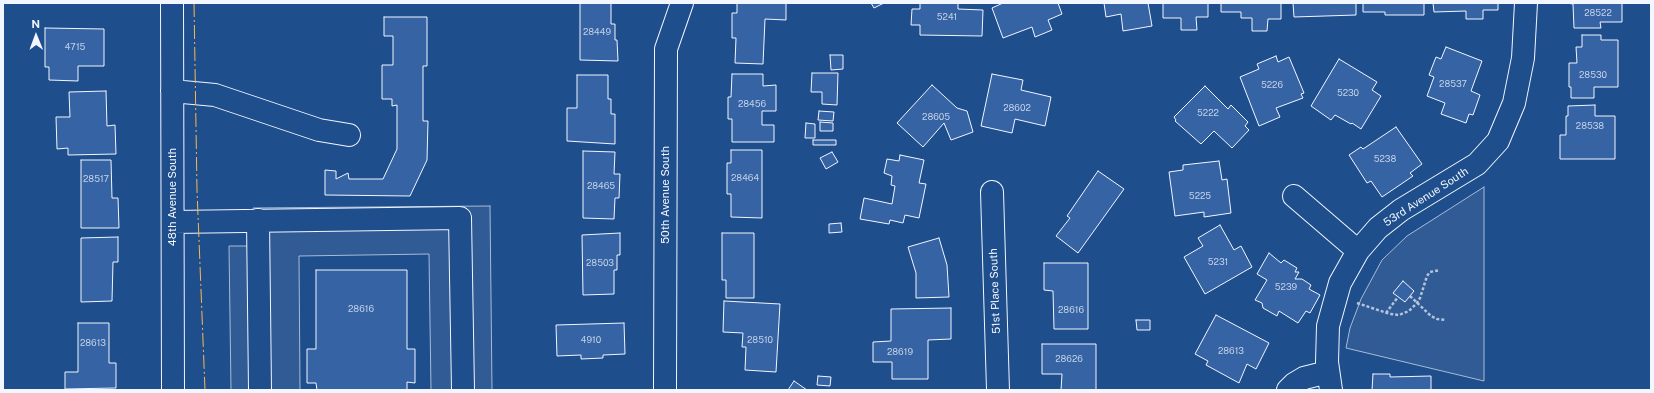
<!DOCTYPE html>
<html>
<head>
<meta charset="utf-8">
<style>
  body { margin:0 }
  #map { position:relative; width:1654px; height:393px; overflow:hidden; background:#1f4e8c; font-family:"Public Sans",sans-serif }
  canvas { display:block }
  .frame { position:absolute; inset:0; border:4px solid #f2f6ff; pointer-events:none }
  .north { position:absolute; left:16px; top:16px; width:40px; height:40px; -webkit-text-stroke:3px #1f4e8c; paint-order:stroke; rotate:359deg; font-size:11px; font-weight:700; line-height:16px; text-align:center; color:#f2f6ff }
  .north::after { content:''; display:block; margin:auto; width:14px; height:18px; background:#f2f6ff; clip-path:polygon(50% 0,100% 100%,50% 72%,0 100%) }
</style>
</head>
<body>
<div id="map">
<canvas width="1654" height="393"></canvas>
<div class="frame"></div>
<div class="north">N</div>
</div>
<script>
const ctx = document.querySelector('canvas').getContext('2d');
ctx.lineJoin = 'round';
function paint(path, color) { ctx.fillStyle = color; ctx.fill(path, 'evenodd'); }
const poly = rows => new Path2D(rows.map(r => 'M' + r).join(''));
function strokePath(path, color, width, dash) { ctx.strokeStyle = color; ctx.lineWidth = width; ctx.lineCap = dash ? 'butt' : 'round'; ctx.setLineDash(dash || []); ctx.stroke(path); }
function write(font, color, halo, rows, align = 'center') {
  ctx.font = font + ' "Public Sans",sans-serif'; ctx.lineWidth = 3; ctx.setLineDash([]); ctx.textBaseline = 'middle'; ctx.strokeStyle = halo; ctx.fillStyle = color; for (const [text, x, y, turn = 0] of rows) {
    ctx.save(); ctx.translate(x, y); ctx.rotate((+turn || 0) * Math.PI / 180); ctx.textAlign = isNaN(turn) ? turn : align; if (halo) ctx.strokeText(text, 0, 0); ctx.fillText(text, 0, 0); ctx.restore();
  }
}
const built = poly([
  [1484,187,1484,381,1346,348,1350,328,1361,299,1382,260,1407,236,1484,187],
  [490,206,492,390,431,390,429,254,299,256,300,390,231,390,229,246,253,246,253,208,490,206]
]);
paint(built, '#305b95');
strokePath(built, '#a8bbd7', 1);
const building = poly([
  [580,3,611,3,611,24,615,24,615,40,617,40,618,61,580,60,580,3],
  [737,3,786,3,786,20,765,19,763,64,735,63,736,38,732,38,732,13,737,13,737,3],
  [871,3,884,3,874,8,871,3],
  [920,3,958,3,958,9,983,10,982,36,920,35,920,25,911,25,912,9,920,9,920,3],
  [1003,3,1058,3,1062,14,1048,20,1052,30,1035,37,1032,27,1003,38,992,8,1003,3],
  [1104,3,1148,3,1152,26,1123,31,1121,14,1106,17,1104,3],
  [1163,3,1208,3,1208,17,1196,17,1197,30,1181,30,1181,18,1163,18,1163,3],
  [1221,3,1281,3,1281,19,1268,19,1267,31,1252,31,1252,18,1241,18,1241,12,1221,12,1221,3],
  [1293,3,1356,3,1356,15,1294,17,1293,3],
  [1363,3,1424,3,1424,15,1385,15,1385,12,1363,12,1363,3],
  [1433,3,1498,3,1498,10,1483,10,1483,19,1466,19,1466,11,1434,12,1433,3],
  [1567,3,1622,3,1622,22,1600,22,1601,28,1574,28,1573,4,1567,3],
  [384,17,427,17,427,66,423,66,423,121,428,121,427,160,410,196,325,195,325,170,336,171,336,179,348,173,349,179,383,179,397,149,397,105,392,106,392,99,382,99,382,65,393,65,393,36,384,36,384,17],
  [45,28,104,29,104,66,78,66,78,81,49,80,49,67,45,67,45,28],
  [1582,35,1601,35,1601,40,1618,40,1618,87,1594,87,1594,98,1571,98,1571,87,1569,87,1569,63,1577,63,1576,47,1582,47,1582,35],
  [1446,47,1482,61,1471,91,1480,95,1473,115,1469,114,1466,123,1441,114,1445,103,1427,96,1434,77,1429,75,1436,57,1441,59,1446,47],
  [830,55,843,55,843,69,831,70,830,55],
  [1276,56,1278,62,1289,57,1304,93,1301,94,1303,98,1276,108,1280,117,1259,126,1240,77,1259,69,1257,64,1276,56],
  [1339,59,1377,82,1372,90,1381,96,1361,129,1352,123,1351,124,1335,115,1331,120,1311,106,1339,59],
  [812,73,838,73,837,105,822,104,822,92,811,92,812,73],
  [732,74,763,74,763,86,776,85,776,111,762,111,762,125,774,125,774,142,732,142,732,119,728,119,728,97,731,97,732,74],
  [992,74,1023,80,1021,90,1051,97,1045,126,1015,119,1012,133,981,126,992,74],
  [577,75,608,75,608,99,611,99,611,114,615,114,615,144,567,141,567,108,577,108,577,75],
  [932,85,957,108,967,111,973,132,951,140,944,123,923,147,897,123,932,85],
  [1205,86,1228,109,1231,105,1248,122,1245,126,1249,130,1232,148,1214,131,1201,144,1175,121,1176,120,1174,117,1205,86],
  [106,91,107,126,115,125,116,154,68,155,68,148,57,149,56,117,70,117,69,92,106,91],
  [1595,105,1595,116,1615,116,1615,159,1560,159,1560,135,1566,135,1566,116,1568,116,1568,106,1595,105],
  [819,111,834,112,833,121,818,120,819,111],
  [820,122,833,123,833,131,820,131,820,122],
  [806,123,815,124,815,138,805,138,806,123],
  [1396,127,1422,164,1410,173,1413,176,1382,197,1371,181,1367,183,1349,155,1361,147,1363,149,1396,127],
  [813,140,836,140,836,145,813,145,813,140],
  [731,150,762,150,762,218,731,217,731,194,727,194,727,163,731,163,731,150],
  [583,151,615,152,614,174,620,174,619,198,615,198,614,219,583,218,583,151],
  [832,152,838,162,826,169,820,158,832,152],
  [900,155,924,160,919,183,926,184,919,218,905,215,903,223,890,220,889,224,860,219,864,198,892,204,895,186,891,185,892,176,884,173,887,159,899,161,900,155],
  [81,160,111,160,112,198,118,198,119,228,81,228,81,160],
  [1219,161,1222,180,1227,179,1231,213,1204,217,1204,212,1175,216,1169,172,1183,170,1183,165,1219,161],
  [1098,171,1124,189,1078,253,1056,236,1070,218,1067,216,1098,171],
  [841,223,842,232,829,233,829,224,841,223],
  [1220,225,1234,250,1241,246,1252,267,1205,294,1184,257,1203,246,1198,238,1220,225],
  [620,233,620,255,617,255,617,270,614,270,614,294,583,295,582,235,620,233],
  [722,233,754,233,754,298,726,298,726,280,722,280,722,233],
  [118,237,118,262,113,262,112,301,81,302,81,238,118,237],
  [939,238,947,265,949,297,916,298,916,273,908,247,939,238],
  [1269,253,1281,263,1284,260,1297,268,1295,272,1299,272,1295,279,1302,279,1311,285,1309,289,1320,295,1310,313,1306,311,1298,323,1279,311,1277,316,1263,308,1262,303,1255,300,1267,280,1257,274,1269,253],
  [1044,263,1088,263,1088,329,1054,329,1053,291,1044,290,1044,263],
  [316,270,407,270,407,349,415,349,415,383,407,382,407,390,317,390,316,383,307,383,307,349,316,349,316,270],
  [1403,281,1414,291,1405,302,1393,293,1403,281],
  [724,301,780,304,776,372,745,370,746,347,742,347,743,333,723,332,724,301],
  [951,308,951,339,928,340,928,379,892,379,892,362,873,362,873,342,891,341,891,309,951,308],
  [1216,315,1269,343,1256,369,1247,364,1239,383,1206,365,1208,361,1195,354,1216,315],
  [1136,320,1150,320,1150,330,1137,330,1136,320],
  [78,323,109,323,109,363,116,363,116,388,65,389,65,372,78,372,78,323],
  [624,323,625,354,603,355,603,358,581,359,581,355,557,356,556,325,624,323],
  [1042,344,1096,344,1096,390,1061,390,1062,374,1042,374,1042,344],
  [1373,374,1390,374,1390,377,1431,376,1431,390,1372,390,1373,374],
  [818,376,831,377,830,386,817,385,818,376],
  [794,381,807,390,788,390,794,381]
]);
paint(building, '#3563a3');
strokePath(building, '#f2f6ff', 1);
const minor = poly([
  [172,3,173,390],
  [172,91,215,95,319,130,349,135],
  [992,192,998,390],
  [1294,196,1358,251],
  [258,220,260,390],
  [173,222,460,218,463,390],
  [665,390,666,49,682,3],
  [1288,390,1294,384,1304,378,1328,372],
  [1331,390,1327,362,1328,326,1340,283,1358,251,1378,228,1401,210,1477,164,1498,141,1514,103,1523,58,1526,3]
]);
strokePath(minor, '#f2f6ff', 24);
strokePath(poly([
  [1410,296,1431,316,1437,319,1446,320],
  [1357,303,1390,314,1399,315,1409,311,1417,303,1420,298,1427,276,1430,272,1440,270],
  [1386,313,1398,297]
]), '#b3c4dc', 2.5, [3, 2]);
strokePath(minor, '#1f4e8c', 22);
strokePath(poly([
  [194,3,197,190,205,390]
]), '#ffb74d', 1, [14, 3, 2, 3]);
write('9px', '#c3d1e8', null, [
  ["28522",1598,13],
  ["5241",947,17],
  ["28449",597,32],
  ["4715",75,47],
  ["28530",1593,75],
  ["28537",1453,84],
  ["5226",1272,85],
  ["5230",1348,93],
  ["28456",752,104],
  ["28602",1017,108],
  ["5222",1208,113],
  ["28605",936,117],
  ["28538",1590,126],
  ["5238",1385,159],
  ["28464",745,178],
  ["28517",96,179],
  ["28465",601,186],
  ["5225",1200,196],
  ["5231",1218,262],
  ["28503",600,263],
  ["5239",1286,287],
  ["28616",361,309],
  ["28616",1071,310],
  ["4910",591,340],
  ["28510",760,340],
  ["28613",93,343],
  ["28613",1231,351],
  ["28619",900,352],
  ["28626",1069,359]
]);
write('11px', '#f2f6ff', '#1f4e8c', [
  ["50th Avenue South",666,195,-90],
  ["48th Avenue South",173,197,-90],
  ["53rd Avenue South",1426,197,-33],
  ["51st Place South",995,291,-92]
]);
</script>
</body>
</html>
